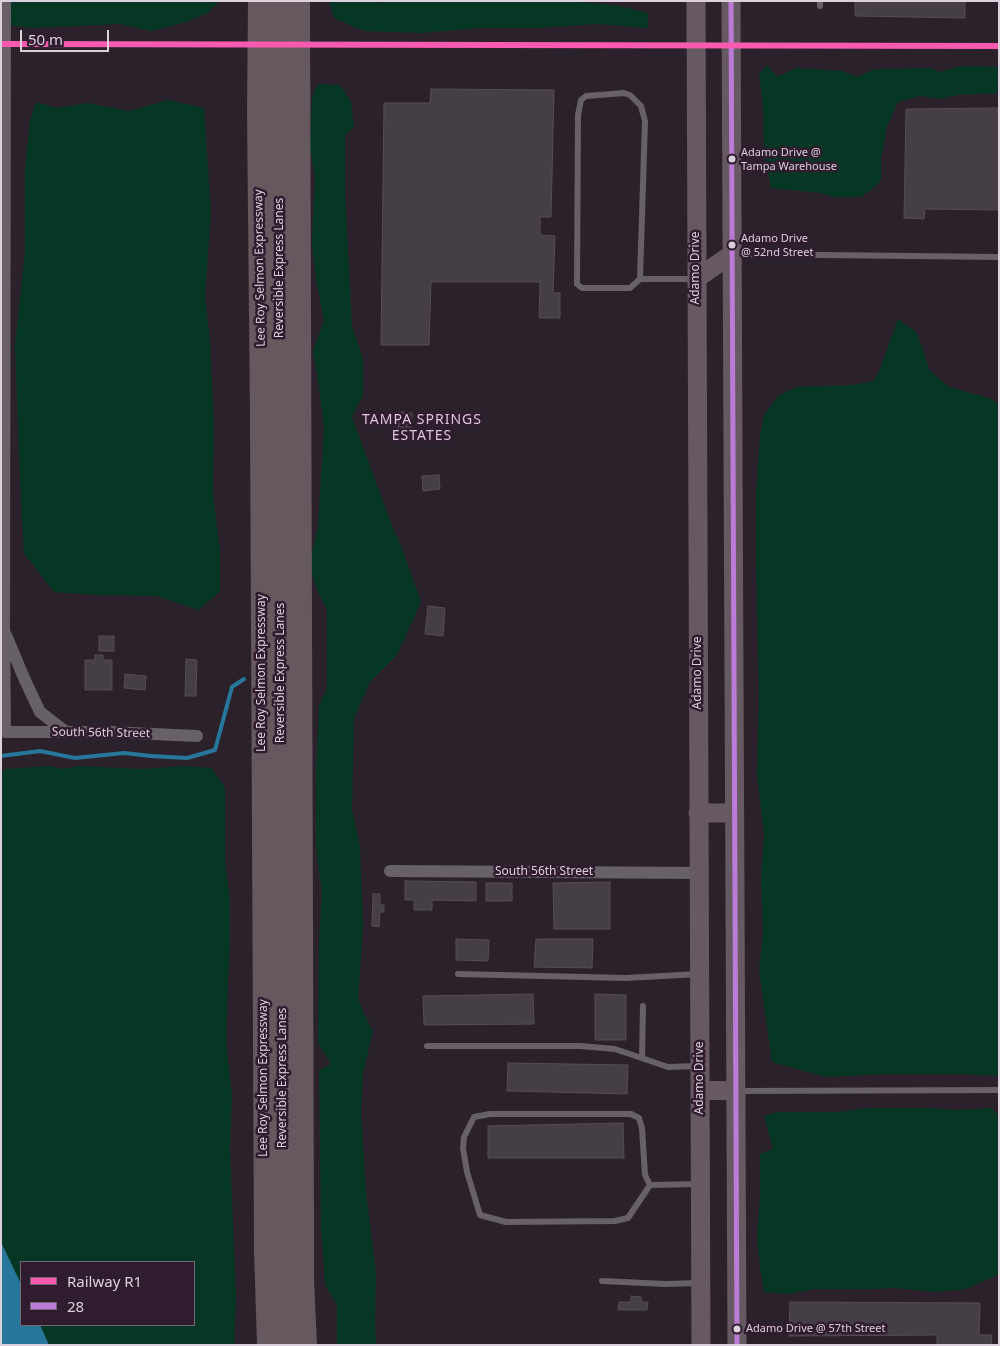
<!DOCTYPE html>
<html>
<head>
<meta charset="utf-8">
<style>
  body { margin:0 }
  #map { position:relative; width:1000px; height:1346px; overflow:hidden; background:#2b212b; font-family:"Noto Sans",sans-serif }
  canvas { display:block }
  .frame { position:absolute; inset:0; border:2px solid #dcd0dc; pointer-events:none }
  .legend { position:absolute; left:20px; top:1261px; width:175px; height:65px; box-sizing:border-box; background:#2f1d2f; border:1px solid #746574; margin:0; padding:6px 9px; list-style:none; font-size:15px; color:#dcd0dc }
  .legend li { display:flex; align-items:center; gap:10px; height:25px }
  .legend b { width:25px; border:1px solid #746574 }
  .scale { position:absolute; left:20px; top:30px; width:89px; height:22px; box-sizing:border-box; border:2px solid #dcd0dc; border-top:0; padding-left:6px; font-size:15px; line-height:18px; white-space:nowrap; color:#dcd0dc; -webkit-text-stroke:4px #2f1d2f; paint-order:stroke }
</style>
</head>
<body>
<div id="map">
<canvas width="1000" height="1346"></canvas>
<div class="frame"></div>
<ul class="legend">
<li><b style="height:6px;background:#f75aaf"></b>Railway R1</li>
<li><b style="height:6px;background:#bd7bd9"></b>28</li>
</ul>
<div class="scale">50 m</div>
</div>
<script>
const ctx = document.querySelector('canvas').getContext('2d');
ctx.lineJoin = 'round';
function paint(path, color) { ctx.fillStyle = color; ctx.fill(path, 'evenodd'); }
const poly = rows => new Path2D(rows.map(r => 'M' + r).join(''));
function strokePath(path, color, width, dash) { ctx.strokeStyle = color; ctx.lineWidth = width; ctx.lineCap = dash ? 'butt' : 'round'; ctx.setLineDash(dash || []); ctx.stroke(path); }
function write(font, color, halo, rows, align = 'center') {
  ctx.font = font + ' "Noto Sans",sans-serif'; ctx.lineWidth = 5; ctx.setLineDash([]); ctx.textBaseline = 'middle'; ctx.strokeStyle = halo; ctx.fillStyle = color; for (const [text, x, y, turn = 0] of rows) {
    ctx.save(); ctx.translate(x, y); ctx.rotate((+turn || 0) * Math.PI / 180); ctx.textAlign = isNaN(turn) ? turn : align; if (halo) ctx.strokeText(text, 0, 0); ctx.fillText(text, 0, 0); ctx.restore();
  }
}
paint(poly([
  [6,1,219,1,208,13,186,22,151,31,120,24,32,28,6,25],
  [329,1,374,1,378,3,389,1,572,1,620,6,648,13,648,28,599,24,536,28,478,28,420,33,364,31,334,18],
  [767,65,777,77,796,68,842,71,857,77,875,69,932,68,938,72,961,66,999,67,999,93,957,95,941,99,919,96,898,102,887,126,881,158,881,181,862,197,833,197,820,193,771,188,764,154,763,105,759,75],
  [318,84,340,85,351,102,354,127,345,135,345,193,352,326,363,359,363,395,352,417,391,523,403,551,421,602,397,655,370,682,354,718,352,810,360,846,363,927,358,999,366,1018,373,1031,363,1073,361,1111,366,1192,376,1273,375,1320,376,1345,337,1345,337,1305,325,1285,321,1227,319,1070,331,1064,318,1043,319,944,322,893,316,848,316,772,319,706,327,688,327,610,318,592,309,566,318,527,324,428,319,387,313,351,324,321,316,279,312,243,315,178,310,148,312,97],
  [168,100,204,108,211,213,205,296,210,342,214,424,213,493,220,551,220,592,198,610,157,596,99,595,54,592,24,553,21,503,15,345,25,251,25,168,30,120,36,102,57,108,88,103,129,111],
  [898,319,916,332,923,349,929,370,949,387,992,399,999,405,999,1076,961,1074,884,1074,826,1077,772,1062,759,970,763,933,761,880,764,835,757,775,759,695,756,564,756,495,760,436,764,415,778,396,797,387,853,385,874,381,880,369],
  [50,766,63,769,79,766,141,769,183,766,211,768,225,787,225,863,230,899,230,945,228,983,226,1043,232,1094,230,1150,236,1297,234,1345,49,1345,40,1325,194,1325,194,1262,21,1262,21,1284,1,1242,1,772,6,769],
  [869,1108,927,1108,959,1110,992,1108,999,1116,999,1274,966,1289,936,1292,894,1288,872,1289,814,1289,787,1294,764,1292,760,1268,757,1236,760,1197,760,1154,773,1149,764,1116,778,1112,838,1112]
]), '#063725');
paint(poly([
  [1,1242,21,1284,21,1325,40,1325,49,1345,1,1345]
]), '#267799');
strokePath(poly([
  [1,756,40,751,75,758,124,753,151,756,187,758,215,750,232,687,244,679]
]), '#267799', 4);
const building = poly([
  [855,1,965,1,965,18,855,16,855,1],
  [431,89,554,90,551,217,540,217,540,235,555,236,553,293,560,293,560,318,539,318,540,282,431,282,429,345,381,345,384,103,430,103,431,89],
  [999,108,999,210,925,209,924,219,904,218,906,109,999,108],
  [399,412,412,413,411,435,398,434,399,412],
  [439,475,440,489,423,491,422,476,439,475],
  [428,606,445,608,443,636,425,634,428,606],
  [99,636,114,636,114,651,99,651,99,636],
  [95,655,103,655,103,660,112,660,112,690,85,690,85,660,95,660,95,655],
  [186,659,197,660,196,696,185,696,186,659],
  [125,674,146,676,145,690,124,688,125,674],
  [405,881,476,882,476,901,432,900,432,910,414,910,414,900,405,900,405,881],
  [610,882,610,929,554,929,553,883,610,882],
  [486,883,512,883,512,901,486,901,486,883],
  [373,894,380,894,380,905,384,905,384,912,380,912,379,927,372,926,373,894],
  [456,939,489,940,488,961,456,960,456,939],
  [536,939,593,939,592,968,534,967,536,939],
  [533,994,534,1024,424,1025,423,996,533,994],
  [595,994,626,995,626,1040,595,1040,595,994],
  [508,1063,628,1065,627,1094,507,1091,508,1063],
  [623,1123,624,1158,488,1158,488,1126,623,1123],
  [631,1296,641,1297,641,1302,648,1302,647,1310,618,1310,619,1302,631,1302,631,1296],
  [790,1302,980,1303,979,1335,992,1335,991,1345,937,1345,937,1335,789,1336,790,1302]
]);
paint(building, '#463e46');
strokePath(building, '#554c55', 1);
strokePath(poly([
  [820,6,820,1],
  [735,254,999,257],
  [640,279,630,288,582,288,577,284,578,115,581,100,586,96,624,93,630,95,641,106,645,121,640,279,695,279],
  [458,974,626,978,698,974],
  [427,1046,580,1046,615,1049,668,1067,698,1066],
  [642,1058,643,1006],
  [739,1091,999,1090],
  [650,1185,628,1218,615,1221,506,1222,480,1215,467,1172,463,1148,464,1137,474,1117,490,1114,631,1114,639,1118,642,1128,645,1175,650,1185,699,1184],
  [602,1281,666,1284,699,1283]
]), '#676067', 6);
strokePath(poly([
  [5,1,4,628,5,732,109,732,197,736],
  [6,635,24,678,40,712,66,732],
  [390,871,699,873]
]), '#676067', 12);
strokePath(poly([
  [696,1,701,1345],
  [731,1,737,1345],
  [696,279,732,254],
  [698,813,734,813],
  [700,1090,735,1091]
]), '#665961', 19);
strokePath(poly([
  [259,1,258,111,261,419,265,1250,268,1345],
  [279,1,283,1074,284,1290,287,1345],
  [299,1,303,1221,303,1279,306,1345]
]), '#65585e', 22);
strokePath(poly([
  [731,1,737,1345]
]), '#bd7bd9', 5);
strokePath(poly([
  [1,44,999,46]
]), '#f75aaf', 6);
for (const [x, y, r, color] of [
  [732,159,4.5,"#dcd0dc"],
  [732,245,4.5,"#dcd0dc"],
  [737,1329,4.5,"#dcd0dc"]
]) { const dot = new Path2D(); dot.arc(x, y, r, 0, 2 * Math.PI); ctx.fillStyle = color; ctx.fill(dot); strokePath(dot, '#2f1d2f', 2); }
write('11px', '#dcd0dc', '#2f1d2f', [
  ["Adamo Drive @",741,153],
  ["Tampa Warehouse",741,167],
  ["Adamo Drive",741,239],
  ["@ 52nd Street",741,253],
  ["Adamo Drive @ 57th Street",746,1329]
], 'left');
write('12px', '#dcd0dc', '#2f1d2f', [
  ["Lee Roy Selmon Expressway",260,268,-91],
  ["Reversible Express Lanes",280,268,-90],
  ["Adamo Drive",696,268,-90],
  ["Lee Roy Selmon Expressway",262,673,-90],
  ["Reversible Express Lanes",281,673,-90],
  ["Adamo Drive",698,673,-90],
  ["South 56th Street",101,733,1],
  ["South 56th Street",544,872],
  ["Lee Roy Selmon Expressway",264,1078,-90],
  ["Reversible Express Lanes",283,1078,-90],
  ["Adamo Drive",700,1078,-90]
]);
ctx.letterSpacing = '1px';
write('14px', '#ddc6de', '#2f1d2f', [
  ["TAMPA SPRINGS",422,420],
  ["ESTATES",422,436]
]);
ctx.letterSpacing = '0px';
</script>
</body>
</html>
